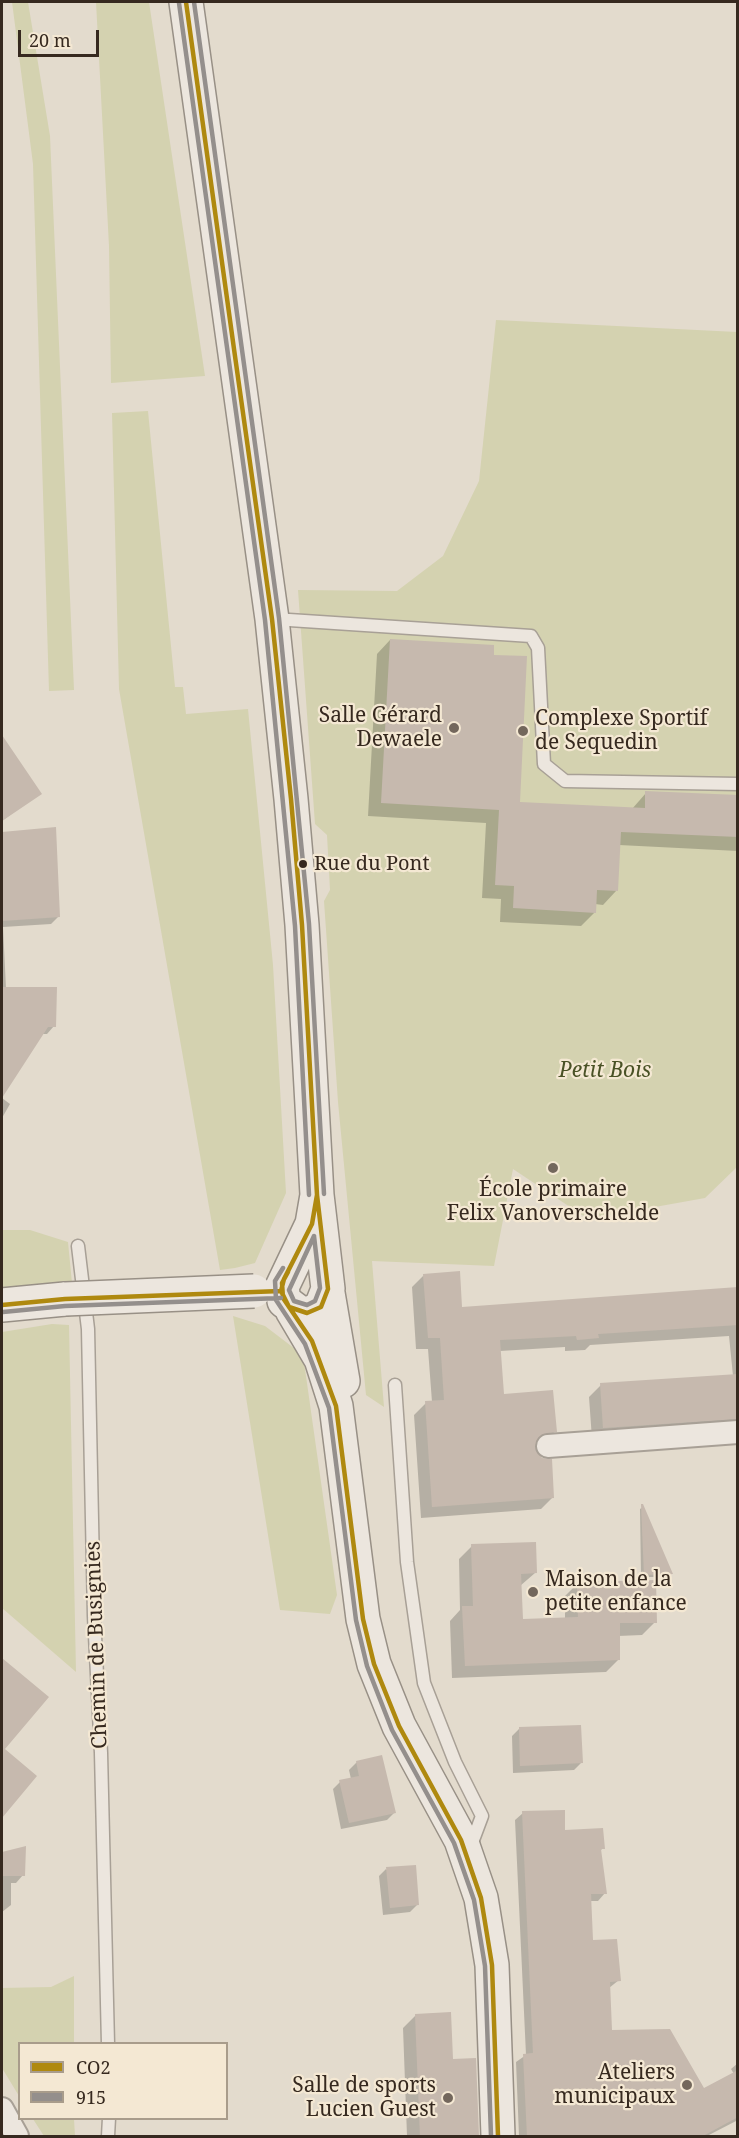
<!DOCTYPE html>
<html>
<head>
<meta charset="utf-8">
<style>
  body { margin:0 }
  #map { position:relative; width:739px; height:2138px; overflow:hidden; background:#e3dbcd; font-family:"Noto Serif",serif }
  canvas { display:block }
  .frame { position:absolute; inset:0; border:3px solid #36291f; pointer-events:none }
  .legend { position:absolute; left:18px; top:2042px; width:210px; height:78px; box-sizing:border-box; background:#f4e8d3; border:2px solid #a89c8b; margin:0; padding:8px 10px; list-style:none; font-size:18px; color:#36291f }
  .legend li { display:flex; align-items:center; gap:12px; height:30px }
  .legend b { width:30px; border:2px solid #a89c8b }
  .scale { position:absolute; left:18px; top:30px; width:81px; height:27px; box-sizing:border-box; border:3px solid #36291f; border-top:0; padding-left:8px; font-size:18px; line-height:21px; white-space:nowrap; color:#36291f; -webkit-text-stroke:4px #f4e8d3; paint-order:stroke }
</style>
</head>
<body>
<div id="map">
<canvas width="739" height="2138"></canvas>
<div class="frame"></div>
<ul class="legend">
<li><b style="height:8px;background:#af890f"></b>CO2</li>
<li><b style="height:8px;background:#948f8c"></b>915</li>
</ul>
<div class="scale">20 m</div>
</div>
<script>
const ctx = document.querySelector('canvas').getContext('2d');
ctx.lineJoin = 'round';
function paint(path, color) { ctx.fillStyle = color; ctx.fill(path, 'evenodd'); }
const poly = rows => new Path2D(rows.map(r => 'M' + r).join(''));
function strokePath(path, color, width, dash) { ctx.strokeStyle = color; ctx.lineWidth = width; ctx.lineCap = dash ? 'butt' : 'round'; ctx.setLineDash(dash || []); ctx.stroke(path); }
function write(font, color, halo, rows, align = 'center') {
  ctx.font = font + ' "Noto Serif",serif'; ctx.lineWidth = 4.5; ctx.setLineDash([]); ctx.textBaseline = 'middle'; ctx.strokeStyle = halo; ctx.fillStyle = color; for (const [text, x, y, turn = 0] of rows) {
    ctx.save(); ctx.translate(x, y); ctx.rotate((+turn || 0) * Math.PI / 180); ctx.textAlign = isNaN(turn) ? turn : align; if (halo) ctx.strokeText(text, 0, 0); ctx.fillText(text, 0, 0); ctx.restore();
  }
}
paint(poly([
  [12,2,28,2,50,136,74,690,49,691,33,164],
  [96,2,149,2,205,376,111,383,109,246],
  [496,320,737,332,737,1167,705,1198,588,1219,513,1169,494,1266,372,1261,384,1407,366,1395,338,1102,324,901,330,890,327,835,315,824,298,590,397,591,443,556,479,481],
  [148,411,175,687,183,687,186,714,248,709,273,965,286,1193,255,1263,235,1268,220,1270,119,689,112,413],
  [2,1230,30,1230,68,1242,72,1283,2,1287],
  [233,1316,265,1326,303,1355,337,1595,330,1614,280,1610],
  [52,1324,69,1325,76,1672,2,1608,2,1332],
  [74,1976,74,2043,20,2044,19,2096,2,2068,2,1988,51,1987],
  [33,2119,74,2119,75,2136,44,2136]
]), '#d4d2b0');
paint(poly([
  [390,640,492,656,518,803,632,809,646,793,738,797,738,851,619,845,616,891,603,905,595,904,595,912,581,926,500,922,501,899,482,898,486,823,368,816,377,654],
  [2,738,40,793,2,821],
  [3,837,58,917,51,924,3,927,6,988,54,1026,47,1034,42,1034,2,1096,2,1027,9,1016,2,1015],
  [2,1098,10,1104,2,1118],
  [424,1275,461,1309,738,1289,738,1429,592,1439,589,1397,601,1385,733,1376,729,1336,590,1345,585,1350,565,1351,565,1347,500,1351,503,1396,555,1431,543,1443,534,1445,553,1497,541,1509,421,1518,414,1415,426,1403,432,1402,428,1349,416,1349,412,1287],
  [643,1507,671,1574,668,1577,641,1577,640,1509],
  [472,1546,535,1573,520,1586,521,1620,565,1619,565,1596,578,1583,655,1622,642,1635,618,1636,619,1659,606,1672,452,1678,450,1621,460,1610,459,1559],
  [2,1660,46,1698,3,1750,9,1806,2,1814],
  [519,1729,581,1763,574,1770,513,1773,512,1736],
  [357,1762,395,1812,387,1820,341,1829,333,1789,340,1782,351,1779,349,1770],
  [523,1813,603,1848,600,1851,605,1893,598,1901,590,1901,592,1942,619,1980,609,1988,611,2032,650,2031,656,2136,585,2136,573,2114,574,2136,519,2136,516,2062,526,2055,515,1820],
  [24,1848,23,1875,16,1883,11,1883,11,1905,2,1912,2,1854],
  [386,1869,418,1904,410,1912,383,1915,379,1876],
  [416,2015,451,2060,474,2060,477,2136,407,2136,403,2028],
  [738,2063,738,2120,707,2136,688,2136,686,2104,734,2074,731,2069]
]), '#0003');
paint(poly([
  [390,639,494,645,494,655,527,656,520,802,645,808,645,791,738,795,738,837,621,832,618,891,597,890,596,913,513,908,514,886,495,885,499,810,381,803],
  [2,735,42,794,2,821],
  [56,827,60,917,2,921,2,832],
  [2,987,57,987,56,1027,48,1027,2,1098],
  [460,1271,462,1307,738,1287,738,1325,598,1334,599,1338,577,1340,576,1336,500,1340,504,1394,553,1390,557,1432,541,1435,535,1446,542,1458,552,1459,554,1498,432,1507,425,1401,444,1400,440,1338,428,1338,423,1274],
  [738,1374,738,1419,603,1428,600,1383],
  [641,1504,643,1504,673,1574,644,1575],
  [536,1542,537,1573,521,1574,523,1619,578,1617,577,1582,656,1580,657,1623,620,1623,620,1660,465,1666,462,1606,473,1606,471,1544],
  [2,1658,49,1697,5,1749,37,1776,2,1818],
  [581,1725,583,1763,520,1766,519,1727],
  [382,1755,396,1813,349,1823,339,1780,359,1776,356,1761],
  [565,1810,565,1830,603,1828,605,1849,601,1849,607,1894,591,1894,593,1940,617,1939,621,1981,610,1982,612,2030,670,2029,704,2088,738,2070,738,2117,703,2136,527,2136,523,2054,533,2053,522,1811],
  [26,1846,25,1876,2,1876,2,1852],
  [416,1865,419,1905,390,1908,386,1867],
  [451,2012,453,2059,476,2058,479,2136,420,2136,415,2014]
]), '#c6b9ae');
const lane = poly([
  [274,619,531,636,538,648,544,764,565,781,738,784],
  [78,1246,88,1329,94,1616,101,1753,108,2044],
  [395,1385,407,1562,424,1683,455,1762,482,1816,470,1848],
  [108,2136,109,2118]
]);
const street = poly([
  [548,1446,738,1432],
  [2,2109,17,2136]
]);
const secondary = poly([
  [186,2,272,619,291,799,302,925,317,1195,328,1289,321,1307,311,1313,300,1313,284,1301,282,1287,312,1224,317,1195],
  [328,1293,343,1381],
  [2,1305,65,1299],
  [292,1310,321,1359,336,1406,363,1619,374,1664,399,1726,461,1840,481,1898,492,1965,498,2136]
]);
strokePath(lane, '#a8a096', 15);
strokePath(street, '#a8a096', 26);
strokePath(secondary, '#989086', 36);
strokePath(lane, '#ece6de', 12);
strokePath(street, '#ece6de', 22);
strokePath(secondary, '#ece6de', 33);
const secondaryBridge = poly([
  [65,1299,254,1291]
]);
strokePath(secondaryBridge, '#989086', 36, []);
strokePath(secondaryBridge, '#ece6de', 33);
strokePath(poly([
  [186,2,234,349],
  [234,349,272,619],
  [234,349,272,619],
  [272,619,291,799],
  [272,619,291,799],
  [291,799,302,925],
  [291,799,302,925],
  [302,925,317,1195],
  [302,925,317,1195],
  [317,1195,328,1289,321,1307,307,1313,289,1307,281,1291,284,1279,312,1224,317,1195],
  [288,1272,282,1283,283,1298,312,1341,336,1406,363,1619,374,1664,399,1726,461,1840,481,1898,492,1965,498,2136],
  [2,1305,65,1299,281,1291]
]), '#af890f', 4.5);
strokePath(poly([
  [194,2,279,618,309,924,324,1194],
  [179,3,265,620,295,926,309,1195],
  [314,1236,320,1288,315,1301,307,1305,294,1301,289,1290,314,1236],
  [283,1268,275,1281,276,1300,305,1344,329,1408,356,1620,367,1666,392,1730,454,1843,474,1900,485,1966,491,2136],
  [3,1312,65,1306,281,1298]
]), '#948f8c', 4.5);
for (const [x, y, r, color] of [
  [454,728,6,"#73675c"],
  [523,731,6,"#73675c"],
  [303,864,5,"#36291f"],
  [553,1168,6,"#73675c"],
  [533,1592,6,"#73675c"],
  [687,2085,6,"#73675c"],
  [448,2098,6,"#73675c"]
]) { const dot = new Path2D(); dot.arc(x, y, r, 0, 2 * Math.PI); ctx.fillStyle = color; ctx.fill(dot); strokePath(dot, '#f4e8d3', 2); }
write('20px', '#36291f', '#f4e8d3', [
  ["Rue du Pont",314,864]
], 'left');
write('21px', '#36291f', '#f4e8d3', [
  ["Salle Gérard",442,716],
  ["Dewaele",442,740],
  ["Complexe Sportif",535,719,"left"],
  ["de Sequedin",535,743,"left"],
  ["École primaire",553,1190,"center"],
  ["Felix Vanoverschelde",553,1214,"center"],
  ["Maison de la",545,1580,"left"],
  ["petite enfance",545,1604,"left"],
  ["Ateliers",675,2073],
  ["municipaux",675,2097],
  ["Salle de sports",436,2086],
  ["Lucien Guest",436,2110]
], 'right');
write('italic 21px', '#4a5226', '#f4e8d3', [
  ["Petit Bois",605,1071]
]);
write('21px', '#36291f', '#f4e8d3', [
  ["Chemin de Busignies",97,1645,-92]
]);
</script>
</body>
</html>
